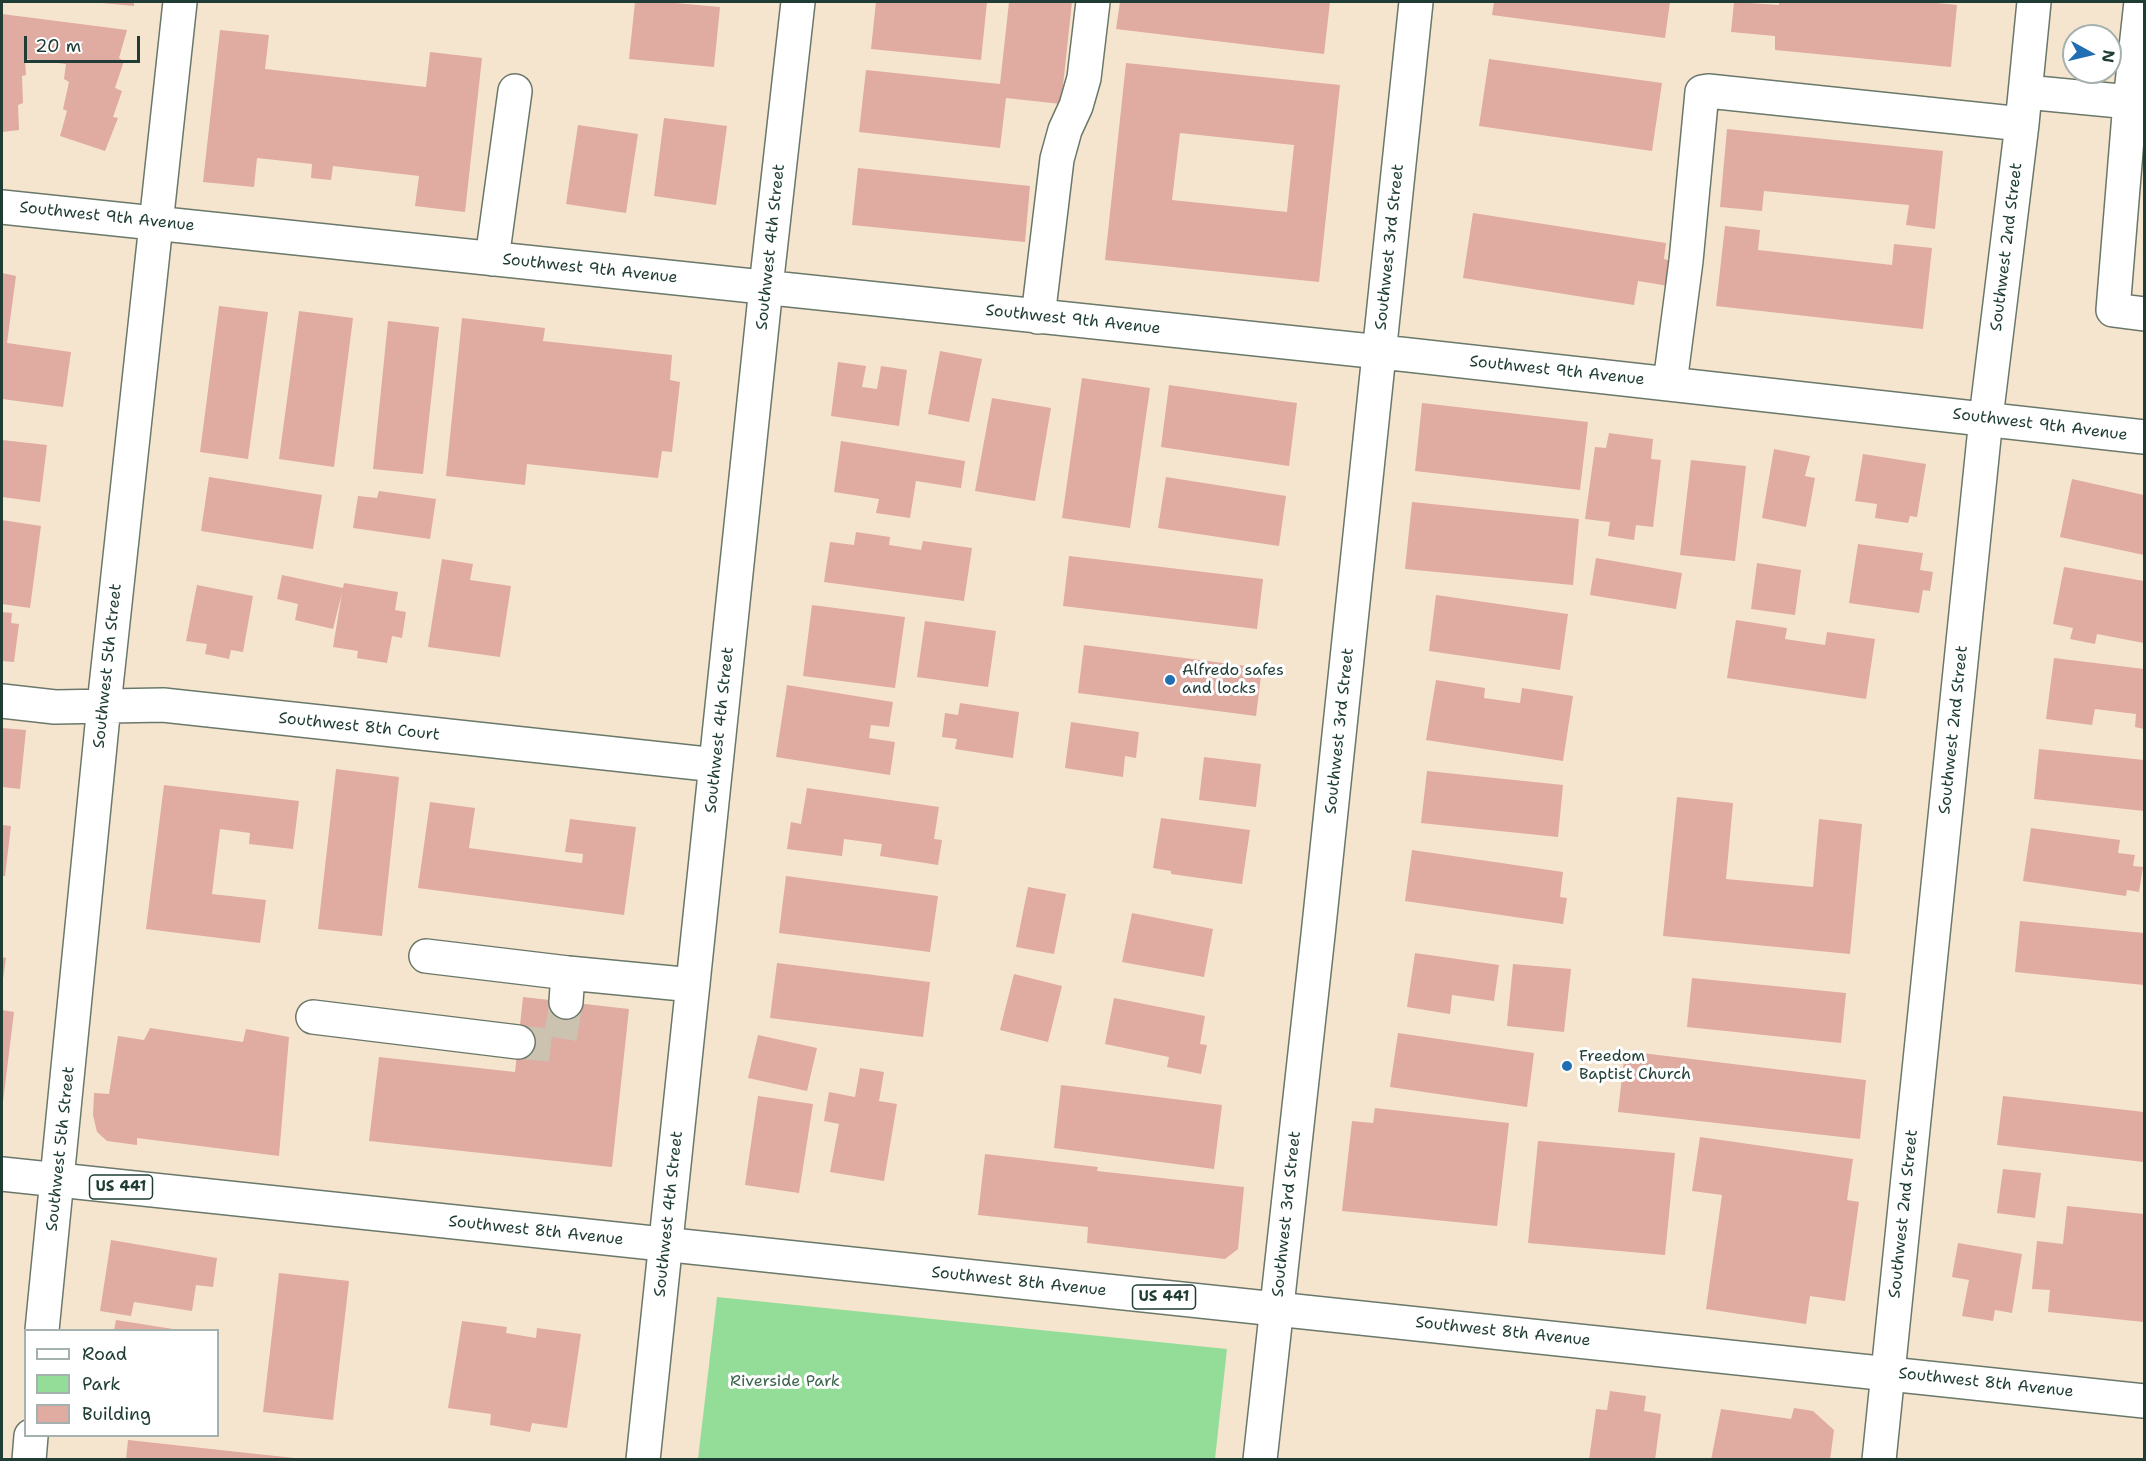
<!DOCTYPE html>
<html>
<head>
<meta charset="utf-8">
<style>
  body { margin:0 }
  #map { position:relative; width:2146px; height:1461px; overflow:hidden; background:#f6e5ce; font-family:"Shantell Sans",sans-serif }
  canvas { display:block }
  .frame { position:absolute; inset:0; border:3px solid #1f3d34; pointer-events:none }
  .legend { position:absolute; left:24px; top:1329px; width:195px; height:108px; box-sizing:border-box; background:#fff; border:2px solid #a5b1ae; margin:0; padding:8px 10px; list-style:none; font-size:18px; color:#1f3d34 }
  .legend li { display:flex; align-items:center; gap:12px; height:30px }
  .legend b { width:30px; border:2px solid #a5b1ae }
  .north { position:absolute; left:2062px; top:24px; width:60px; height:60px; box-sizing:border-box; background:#fff; border:2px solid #a5b1ae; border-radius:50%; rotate:98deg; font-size:16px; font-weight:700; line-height:24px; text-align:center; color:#1f3d34 }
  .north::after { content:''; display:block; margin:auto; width:21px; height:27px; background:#1f6fb2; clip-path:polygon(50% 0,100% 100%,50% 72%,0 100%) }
  .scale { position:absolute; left:24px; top:36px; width:116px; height:27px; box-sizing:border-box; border:3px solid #1f3d34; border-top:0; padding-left:8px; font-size:18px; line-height:21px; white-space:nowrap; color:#1f3d34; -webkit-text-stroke:4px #fff; paint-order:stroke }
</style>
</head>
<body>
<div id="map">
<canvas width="2146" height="1461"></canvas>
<div class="frame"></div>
<ul class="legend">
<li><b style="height:8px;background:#fff"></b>Road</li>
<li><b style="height:16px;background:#93dd98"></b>Park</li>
<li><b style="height:16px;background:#e0aba1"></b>Building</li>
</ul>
<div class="north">N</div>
<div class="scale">20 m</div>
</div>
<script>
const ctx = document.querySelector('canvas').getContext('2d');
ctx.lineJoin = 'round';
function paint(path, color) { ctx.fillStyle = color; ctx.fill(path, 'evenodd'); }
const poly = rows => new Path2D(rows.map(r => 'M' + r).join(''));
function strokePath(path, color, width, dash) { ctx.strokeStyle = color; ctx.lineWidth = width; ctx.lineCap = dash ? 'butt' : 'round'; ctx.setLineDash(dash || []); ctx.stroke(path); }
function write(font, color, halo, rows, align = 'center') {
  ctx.font = font + ' "Shantell Sans",sans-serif'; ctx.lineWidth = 6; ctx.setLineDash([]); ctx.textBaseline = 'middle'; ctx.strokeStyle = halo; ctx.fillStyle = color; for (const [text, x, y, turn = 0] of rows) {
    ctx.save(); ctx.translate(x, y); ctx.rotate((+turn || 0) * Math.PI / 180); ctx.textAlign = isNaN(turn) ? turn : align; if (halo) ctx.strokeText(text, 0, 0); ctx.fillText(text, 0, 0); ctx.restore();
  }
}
paint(poly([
  [717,1297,1227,1349,1215,1459,698,1459]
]), '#93dd98');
paint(poly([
  [102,2,134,2,134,6,102,3],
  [635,2,664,2,720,7,714,67,629,59],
  [876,2,987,2,981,60,871,49],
  [1009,2,1072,2,1061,104,1006,98,1000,148,859,132,866,70,1000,84],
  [1120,2,1330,2,1324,54,1116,29],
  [1494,2,1670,2,1665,38,1492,15],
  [1734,2,1779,5,1779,2,1927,2,1957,5,1951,67,1775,50,1775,36,1731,32],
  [2,14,127,30,119,58,124,61,115,88,122,91,113,117,118,118,105,151,60,136,67,111,63,109,69,82,64,79,66,64,25,59,26,75,22,76,23,103,18,105,19,130,2,132],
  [220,30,269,35,265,69,426,87,430,52,482,58,465,212,415,206,419,176,333,166,331,180,311,178,312,164,257,158,254,187,203,182],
  [1489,59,1662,83,1652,151,1479,126],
  [1126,63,1340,85,1319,282,1105,260],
  [1180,133,1294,145,1287,212,1172,200],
  [664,118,727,126,716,205,654,196],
  [578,125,638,134,626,213,566,204],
  [1727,129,1943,151,1935,229,1906,225,1909,205,1764,191,1762,211,1720,207],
  [858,168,1030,186,1025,242,852,225],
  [1473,213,1666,243,1664,259,1679,262,1675,287,1638,281,1634,305,1463,278],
  [1725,226,1760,230,1758,250,1892,265,1894,244,1932,248,1923,329,1716,306],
  [2,273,16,276,7,343,71,352,63,407,2,399],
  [219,306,268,312,248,459,200,452],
  [299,311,353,318,334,467,279,459],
  [462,318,545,328,543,341,672,355,670,380,680,382,672,452,662,451,658,478,527,464,525,485,446,476],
  [388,321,439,327,423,474,373,469],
  [940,351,982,359,969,422,928,414],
  [838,362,866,366,862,387,877,389,881,366,907,370,899,426,831,416],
  [1082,378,1150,388,1130,528,1062,518],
  [1169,385,1297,403,1289,466,1161,447],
  [992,398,1051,408,1035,501,975,491],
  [1422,403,1588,422,1580,490,1415,471],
  [1609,433,1653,439,1651,459,1661,460,1653,527,1636,525,1634,540,1608,536,1610,522,1585,519,1595,447,1606,448],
  [2,440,47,445,40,502,2,497],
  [841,441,965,461,961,488,916,481,910,518,876,513,879,499,834,492],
  [1774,449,1810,456,1805,476,1815,478,1806,527,1762,518],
  [1863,454,1926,464,1917,517,1910,516,1908,523,1875,518,1877,504,1855,501],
  [1691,460,1746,466,1735,561,1680,555],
  [209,477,322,495,313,549,201,531],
  [1166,477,1286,496,1279,546,1158,528],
  [2072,479,2144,495,2144,555,2060,537],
  [379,491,436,499,430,539,353,528,358,496,377,498],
  [1412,502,1579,519,1573,585,1405,569],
  [2,520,41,526,30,608,2,604],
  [856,532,890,537,889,545,921,550,923,541,972,548,964,601,824,582,830,542,854,545],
  [1858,544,1923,553,1920,570,1933,572,1930,591,1923,590,1919,613,1849,603],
  [1069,556,1263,579,1257,629,1063,606],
  [1596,558,1682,573,1676,609,1590,595],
  [442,559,473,564,470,580,511,586,500,657,428,647],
  [1757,563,1801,570,1795,615,1751,609],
  [2064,567,2144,581,2144,643,2097,634,2095,644,2070,639,2073,628,2053,624],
  [282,575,343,588,344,583,398,592,395,610,406,612,402,638,392,636,387,663,357,658,358,651,333,647,342,593,333,629,295,620,298,604,277,599],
  [197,585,253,596,243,652,231,650,229,659,205,654,207,644,186,641],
  [1436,595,1568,614,1560,670,1429,651],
  [812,605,905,617,895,688,803,676],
  [2,612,12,613,11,623,19,624,14,662,2,661],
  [1736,620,1787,628,1785,639,1825,645,1827,632,1875,639,1866,699,1727,678],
  [925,621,996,631,988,687,917,677],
  [1084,645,1262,668,1256,716,1078,693],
  [2054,658,2144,669,2144,729,2135,727,2136,714,2095,709,2092,725,2046,719],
  [1436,680,1485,688,1484,698,1520,703,1522,688,1573,696,1563,761,1426,740],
  [787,685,893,702,889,727,871,725,869,738,895,742,890,775,776,757],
  [960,703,1019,712,1013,758,955,749,957,739,942,737,945,713,958,715],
  [1071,722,1139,732,1136,758,1125,756,1123,777,1065,768],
  [2,728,26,730,20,789,2,787],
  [2039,749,2144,760,2144,811,2034,799],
  [1204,757,1261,764,1256,807,1199,800],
  [336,769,399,777,382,936,318,929],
  [1427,771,1563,785,1558,837,1421,823],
  [164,785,299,801,293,849,249,844,250,833,220,829,212,894,266,900,260,943,146,929],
  [807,788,939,807,934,839,942,840,938,865,880,856,882,844,844,839,842,856,787,849,791,822,801,824],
  [1677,797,1733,803,1726,879,1813,887,1819,819,1862,824,1850,954,1663,936],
  [430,802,475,808,469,848,582,863,583,854,565,852,570,819,636,827,624,915,418,888],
  [1161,818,1250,830,1242,884,1171,874,1171,871,1153,868],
  [2,825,11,826,5,876,2,876],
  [2031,828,2120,840,2118,853,2135,855,2133,866,2143,867,2139,892,2127,890,2126,896,2023,881],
  [1412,850,1563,872,1560,897,1567,898,1563,924,1405,901],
  [786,876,938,896,930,952,779,933],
  [1028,887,1066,894,1054,954,1016,947],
  [1132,913,1213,929,1204,977,1122,962],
  [2020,921,2144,933,2144,985,2015,972],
  [1415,953,1499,965,1494,1001,1452,995,1450,1014,1407,1007],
  [2,957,6,958,3,979,2,978],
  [777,963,930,982,923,1037,770,1018],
  [1513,964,1571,969,1564,1032,1507,1026],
  [1014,974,1062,986,1048,1042,1000,1030],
  [1692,978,1846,993,1841,1043,1687,1027],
  [523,997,629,1009,612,1167,369,1141,379,1057,515,1072],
  [1114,998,1205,1016,1200,1044,1207,1045,1201,1074,1167,1067,1169,1057,1105,1044],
  [2,1010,14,1012,3,1102,2,1102],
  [150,1028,243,1042,246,1029,289,1037,279,1156,137,1138,137,1145,107,1141,97,1132,93,1115,94,1093,109,1094,118,1036,144,1040],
  [1398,1033,1534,1053,1527,1107,1390,1087],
  [758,1035,817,1048,807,1091,748,1078],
  [1625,1051,1866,1080,1860,1139,1618,1112],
  [860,1068,884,1072,879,1101,897,1104,884,1181,830,1172,839,1124,824,1121,829,1092,855,1097],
  [1061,1085,1222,1105,1214,1169,1054,1148],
  [758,1096,813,1104,799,1193,745,1185],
  [2003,1096,2144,1112,2144,1162,1997,1145],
  [1375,1108,1509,1123,1497,1226,1342,1211,1352,1121,1373,1123],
  [1700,1137,1853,1159,1847,1200,1859,1202,1845,1301,1810,1296,1806,1324,1706,1309,1722,1195,1692,1191],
  [1538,1141,1675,1153,1665,1255,1528,1243],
  [985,1154,1098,1167,1097,1171,1244,1187,1238,1249,1225,1259,1087,1243,1088,1227,978,1215],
  [2003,1169,2041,1173,2035,1218,1997,1213],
  [2067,1206,2144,1214,2144,1322,2048,1312,2050,1290,2032,1289,2037,1241,2063,1244],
  [111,1240,217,1258,213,1287,196,1285,192,1311,134,1302,131,1316,100,1311],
  [1958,1243,2022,1254,2012,1313,1995,1310,1993,1321,1962,1316,1969,1280,1952,1277],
  [279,1273,349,1281,333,1420,263,1412],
  [116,1320,173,1329,173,1330,114,1330],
  [462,1321,507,1327,506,1333,536,1338,537,1328,581,1334,567,1428,532,1423,530,1432,490,1425,491,1414,448,1408],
  [1610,1391,1646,1396,1644,1411,1661,1414,1655,1460,1589,1460,1596,1409,1607,1410],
  [1794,1408,1813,1411,1834,1430,1830,1460,1711,1460,1721,1409,1791,1419],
  [128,1440,294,1458,294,1460,126,1460]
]), '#e0aba1');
strokePath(poly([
  [518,1042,559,1046,566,1002]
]), '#cbc3af', 33, [33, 16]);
const minor = poly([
  [2026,92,2130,102,2141,2],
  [2144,103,2130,102,2113,310,2144,314],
  [2,207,1409,355,2144,437],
  [492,259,515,91],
  [1038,317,1057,159,1065,130,1076,106,1084,78,1093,2],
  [1670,383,1686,261,1702,92,1708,91,2022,124],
  [2,701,55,707,163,705,716,765],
  [426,956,568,973,693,985],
  [566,1002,568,973],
  [313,1017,518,1042],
  [42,1330,104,705,180,2],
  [29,1460,31,1436],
  [643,1460,766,287,798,2],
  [1260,1460,1318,935,1416,2],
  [1879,1460,1986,418,2022,124,2034,2]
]);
const major = poly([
  [2,1174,2144,1401]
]);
strokePath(minor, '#6a786a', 36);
strokePath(major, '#6a786a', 36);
strokePath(minor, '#fff', 33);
strokePath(major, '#fff', 33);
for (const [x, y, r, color] of [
  [1170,680,6,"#1f6fb2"],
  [1567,1066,6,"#1f6fb2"]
]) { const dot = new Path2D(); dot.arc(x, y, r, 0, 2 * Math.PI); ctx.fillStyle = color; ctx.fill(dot); strokePath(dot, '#fff', 2); }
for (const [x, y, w] of [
  [121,1187,63],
  [1164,1297,63]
]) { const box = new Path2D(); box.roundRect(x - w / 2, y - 12, w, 24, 4.5); ctx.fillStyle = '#fff'; ctx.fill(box); strokePath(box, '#1f3d34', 1.5); }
write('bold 15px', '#1f3d34', null, [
  ["US 441",121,1187],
  ["US 441",1164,1297]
]);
write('16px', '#1f3d34', '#fff', [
  ["Southwest 9th Avenue",107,217,6],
  ["Southwest 4th Street",771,247,-84],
  ["Southwest 3rd Street",1390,247,-84],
  ["Southwest 2nd Street",2007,247,-83],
  ["Southwest 9th Avenue",590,269,6],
  ["Southwest 9th Avenue",1073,320,6],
  ["Southwest 9th Avenue",1557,371,6],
  ["Southwest 9th Avenue",2040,425,7],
  ["Southwest 5th Street",108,666,-84],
  ["Southwest 8th Court",359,727,6],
  ["Southwest 4th Street",720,730,-84],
  ["Southwest 2nd Street",1954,730,-84],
  ["Southwest 3rd Street",1340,731,-84],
  ["Southwest 5th Street",61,1149,-84],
  ["Southwest 4th Street",669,1214,-84],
  ["Southwest 3rd Street",1287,1214,-84],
  ["Southwest 2nd Street",1904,1214,-84],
  ["Southwest 8th Avenue",536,1231,6],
  ["Southwest 8th Avenue",1019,1282,6],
  ["Southwest 8th Avenue",1503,1332,6],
  ["Southwest 8th Avenue",1986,1383,6]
]);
write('16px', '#1f3d34', '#fff', [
  ["Alfredo safes",1182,671],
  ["and locks",1182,689],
  ["Freedom",1579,1057],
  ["Baptist Church",1579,1075]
], 'left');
write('16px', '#3c654d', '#fff', [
  ["Riverside Park",785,1382]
]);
</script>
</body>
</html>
